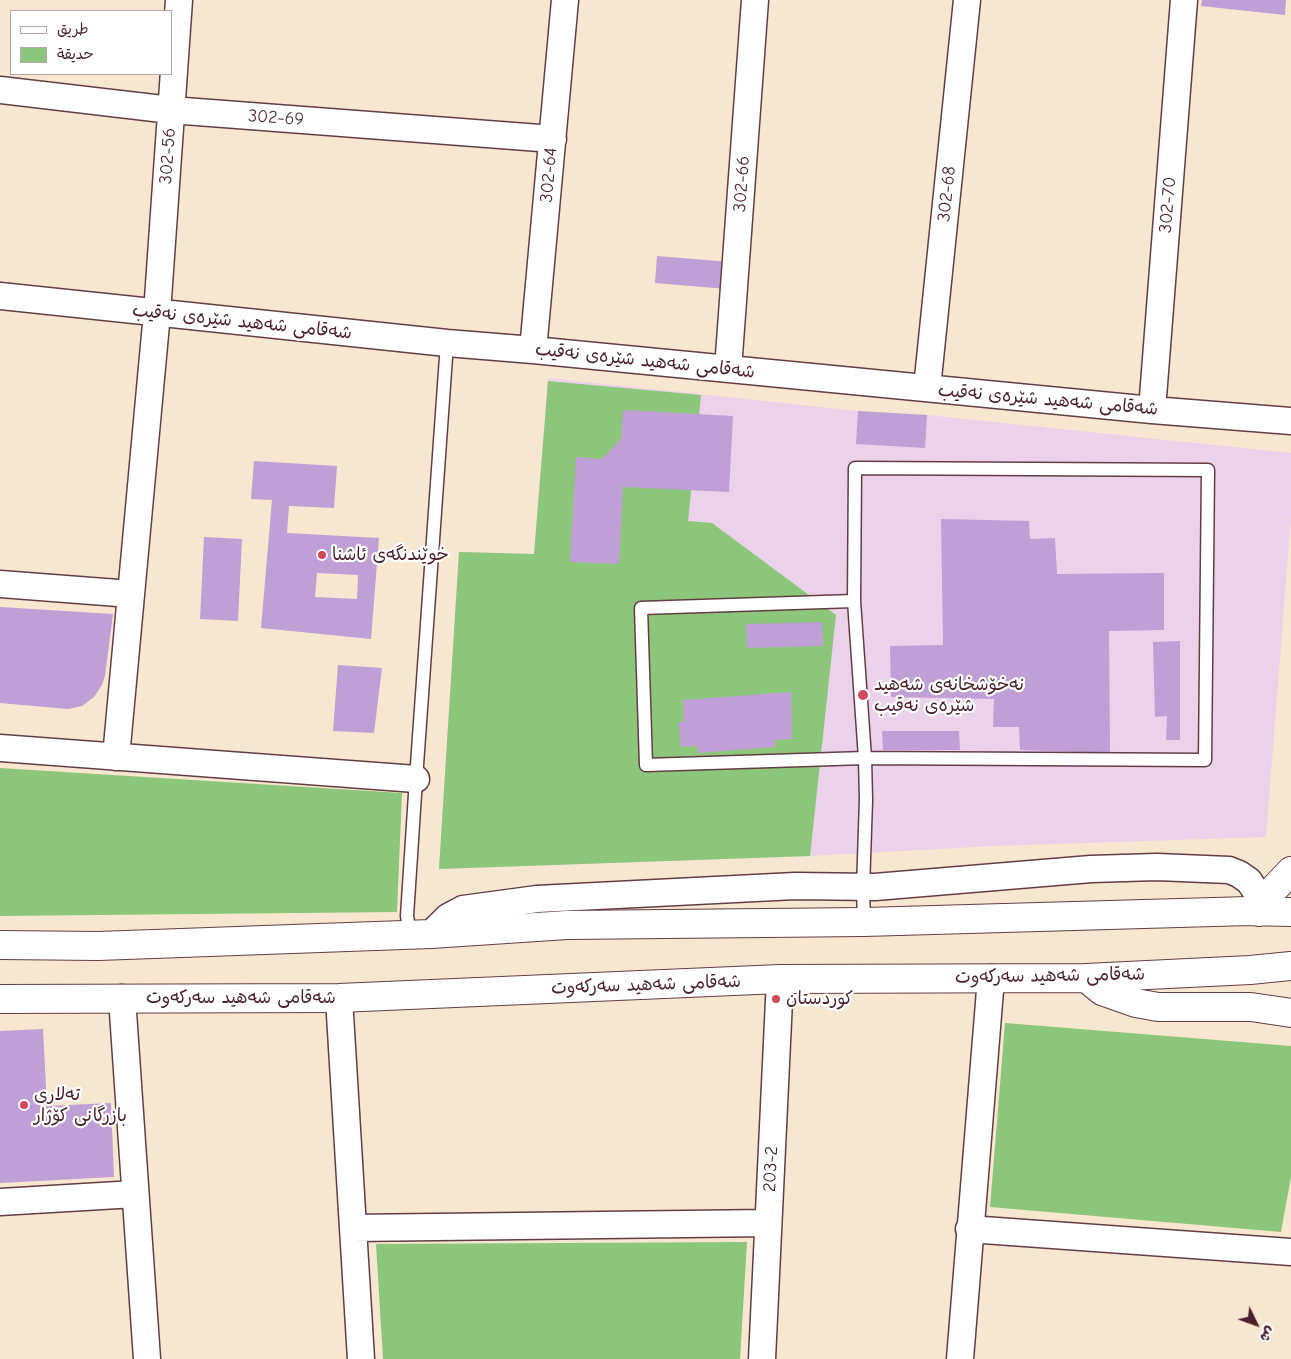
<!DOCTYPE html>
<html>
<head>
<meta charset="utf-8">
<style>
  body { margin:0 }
  #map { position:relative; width:1291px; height:1359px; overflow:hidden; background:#f7e6d0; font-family:"Comic Neue","Playpen Sans Arabic",sans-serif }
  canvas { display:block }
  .legend { position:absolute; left:10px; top:10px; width:162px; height:65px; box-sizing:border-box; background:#fff; border:1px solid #b7a5aa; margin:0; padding:6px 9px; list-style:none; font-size:15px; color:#4a1f2b }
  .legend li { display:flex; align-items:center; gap:10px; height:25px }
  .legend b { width:25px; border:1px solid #b7a5aa }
  .north { position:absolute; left:1231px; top:1299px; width:50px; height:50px; -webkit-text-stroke:4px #fff; paint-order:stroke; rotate:132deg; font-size:14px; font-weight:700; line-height:20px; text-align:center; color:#4a1f2b }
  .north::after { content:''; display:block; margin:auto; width:18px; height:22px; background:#4a1f2b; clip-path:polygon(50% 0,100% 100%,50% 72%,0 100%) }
</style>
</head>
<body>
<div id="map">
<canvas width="1291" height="1359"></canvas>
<ul class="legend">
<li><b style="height:6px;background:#fff"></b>طريق</li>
<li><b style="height:14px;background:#8cc67b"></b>حديقة</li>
</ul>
<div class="north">ش</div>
</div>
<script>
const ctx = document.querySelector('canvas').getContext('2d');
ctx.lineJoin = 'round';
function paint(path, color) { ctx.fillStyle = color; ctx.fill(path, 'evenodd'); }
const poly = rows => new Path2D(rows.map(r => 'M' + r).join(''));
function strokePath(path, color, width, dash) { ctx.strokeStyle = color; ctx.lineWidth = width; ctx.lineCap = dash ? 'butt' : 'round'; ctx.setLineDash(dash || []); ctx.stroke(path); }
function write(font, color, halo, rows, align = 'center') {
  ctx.font = font + ' "Comic Neue","Playpen Sans Arabic",sans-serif'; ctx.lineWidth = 4.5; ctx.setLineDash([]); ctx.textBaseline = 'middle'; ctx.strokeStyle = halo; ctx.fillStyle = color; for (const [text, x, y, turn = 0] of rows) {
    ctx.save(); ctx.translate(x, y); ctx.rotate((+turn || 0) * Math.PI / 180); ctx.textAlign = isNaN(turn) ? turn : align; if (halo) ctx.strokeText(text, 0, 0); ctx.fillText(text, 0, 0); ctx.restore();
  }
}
paint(poly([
  [548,378,858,411,927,415,1291,453,1291,517,1266,837,994,846,810,856,439,869,459,552,534,554]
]), '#ecd1ea');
paint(poly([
  [548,381,701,395,688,521,712,523,836,615,810,856,439,869,459,552,534,554],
  [0,768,402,793,397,912,0,916],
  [1005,1023,1291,1046,1291,1177,1281,1232,990,1207],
  [747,1242,740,1359,383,1359,376,1244]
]), '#8cc67b');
paint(poly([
  [1202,0,1286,0,1285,15,1201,6],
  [657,256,730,262,727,289,655,283],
  [623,410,733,416,729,492,623,487,619,564,570,562,576,457,602,459,621,439],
  [858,411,927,415,925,448,856,444],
  [254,461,337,466,334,508,289,506,287,533,379,538,371,639,261,628,272,500,251,499],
  [317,573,358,575,357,599,315,597],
  [941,519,1029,521,1030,539,1055,538,1057,574,1164,573,1164,630,1109,631,1110,753,1020,750,1019,727,993,727,994,699,891,697,890,646,943,645],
  [204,537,242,539,238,621,200,619],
  [0,607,113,614,105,676,102,685,94,697,82,706,68,709,0,703],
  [822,622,823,646,747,648,746,624],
  [1180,641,1180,740,1166,740,1167,716,1155,717,1153,642],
  [338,665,382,668,374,733,333,731],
  [791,692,792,739,775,740,775,747,698,753,697,746,681,747,678,722,684,722,683,700],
  [882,731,959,731,960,750,883,750],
  [43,1029,47,1106,111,1103,114,1177,0,1183,0,1031]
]), '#bf9fd5');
const service = poly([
  [854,601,641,608,646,765,865,758,1205,760,1208,470,855,468,854,601,865,758,866,800,863,888,864,922],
  [410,934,407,916,416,779,447,343]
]);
const minor = poly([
  [0,90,171,110,553,139],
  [0,296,447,343,533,350,1152,410,1291,421],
  [533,350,565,0],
  [728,369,755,0],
  [927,388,967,0],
  [1152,410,1184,0],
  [0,584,131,594],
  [0,748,416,779],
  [116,757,157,313,179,0],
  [431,934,448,917,463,909,537,899,795,886,875,887,1091,869,1157,867,1229,870,1239,874,1249,881,1255,890,1259,900,1259,912],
  [122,998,147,1359],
  [339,998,361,1359],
  [0,1202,135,1194],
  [353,1228,768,1223],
  [969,1229,1291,1252],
  [762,1359,780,979],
  [960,1359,991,978]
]);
const primary = poly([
  [1259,912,1272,891,1291,871],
  [0,945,98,946,431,934,567,925,864,922,1249,911,1291,912],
  [1086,978,1102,991,1136,1003,1158,1007,1251,1007,1291,1013],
  [0,999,339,998,780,979,1086,978,1250,970,1291,966]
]);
strokePath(service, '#643d44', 15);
strokePath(minor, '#643d44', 29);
strokePath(primary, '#643d44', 30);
strokePath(service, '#fff', 12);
strokePath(minor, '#fff', 26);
strokePath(primary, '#fff', 28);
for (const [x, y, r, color] of [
  [322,555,5,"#d1495b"],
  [863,695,6,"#d1495b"],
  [776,999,5,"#d1495b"],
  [24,1105,5,"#d1495b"]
]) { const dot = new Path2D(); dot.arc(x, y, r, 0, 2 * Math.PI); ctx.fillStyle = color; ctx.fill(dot); strokePath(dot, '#fff', 2); }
write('18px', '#4a1f2b', '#fff', [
  ["302-69",276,118,4],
  ["302-56",168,156,-86],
  ["302-64",549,175,-85],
  ["302-66",742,184,-86],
  ["302-68",947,194,-84],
  ["302-70",1168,205,-85],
  ["شەقامی شەهید شێرەی نەقیب",242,322,6],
  ["شەقامی شەهید شێرەی نەقیب",645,361,6],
  ["شەقامی شەهید شێرەی نەقیب",1048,400,5],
  ["شەقامی شەهید سەرکەوت",1050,976,-1],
  ["شەقامی شەهید سەرکەوت",646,985,-2],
  ["شەقامی شەهید سەرکەوت",241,998],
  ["203-2",771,1169,-87]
]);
write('18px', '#4a1f2b', '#fff', [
  ["خوێندنگەی ئاشنا",332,555],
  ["نەخۆشخانەی شەهید",874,685],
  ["شێرەی نەقیب",874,706],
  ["كوردستان",786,999],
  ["تەلاری",34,1095],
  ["بازرگانی کۆژار",34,1116]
], 'left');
</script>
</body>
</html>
